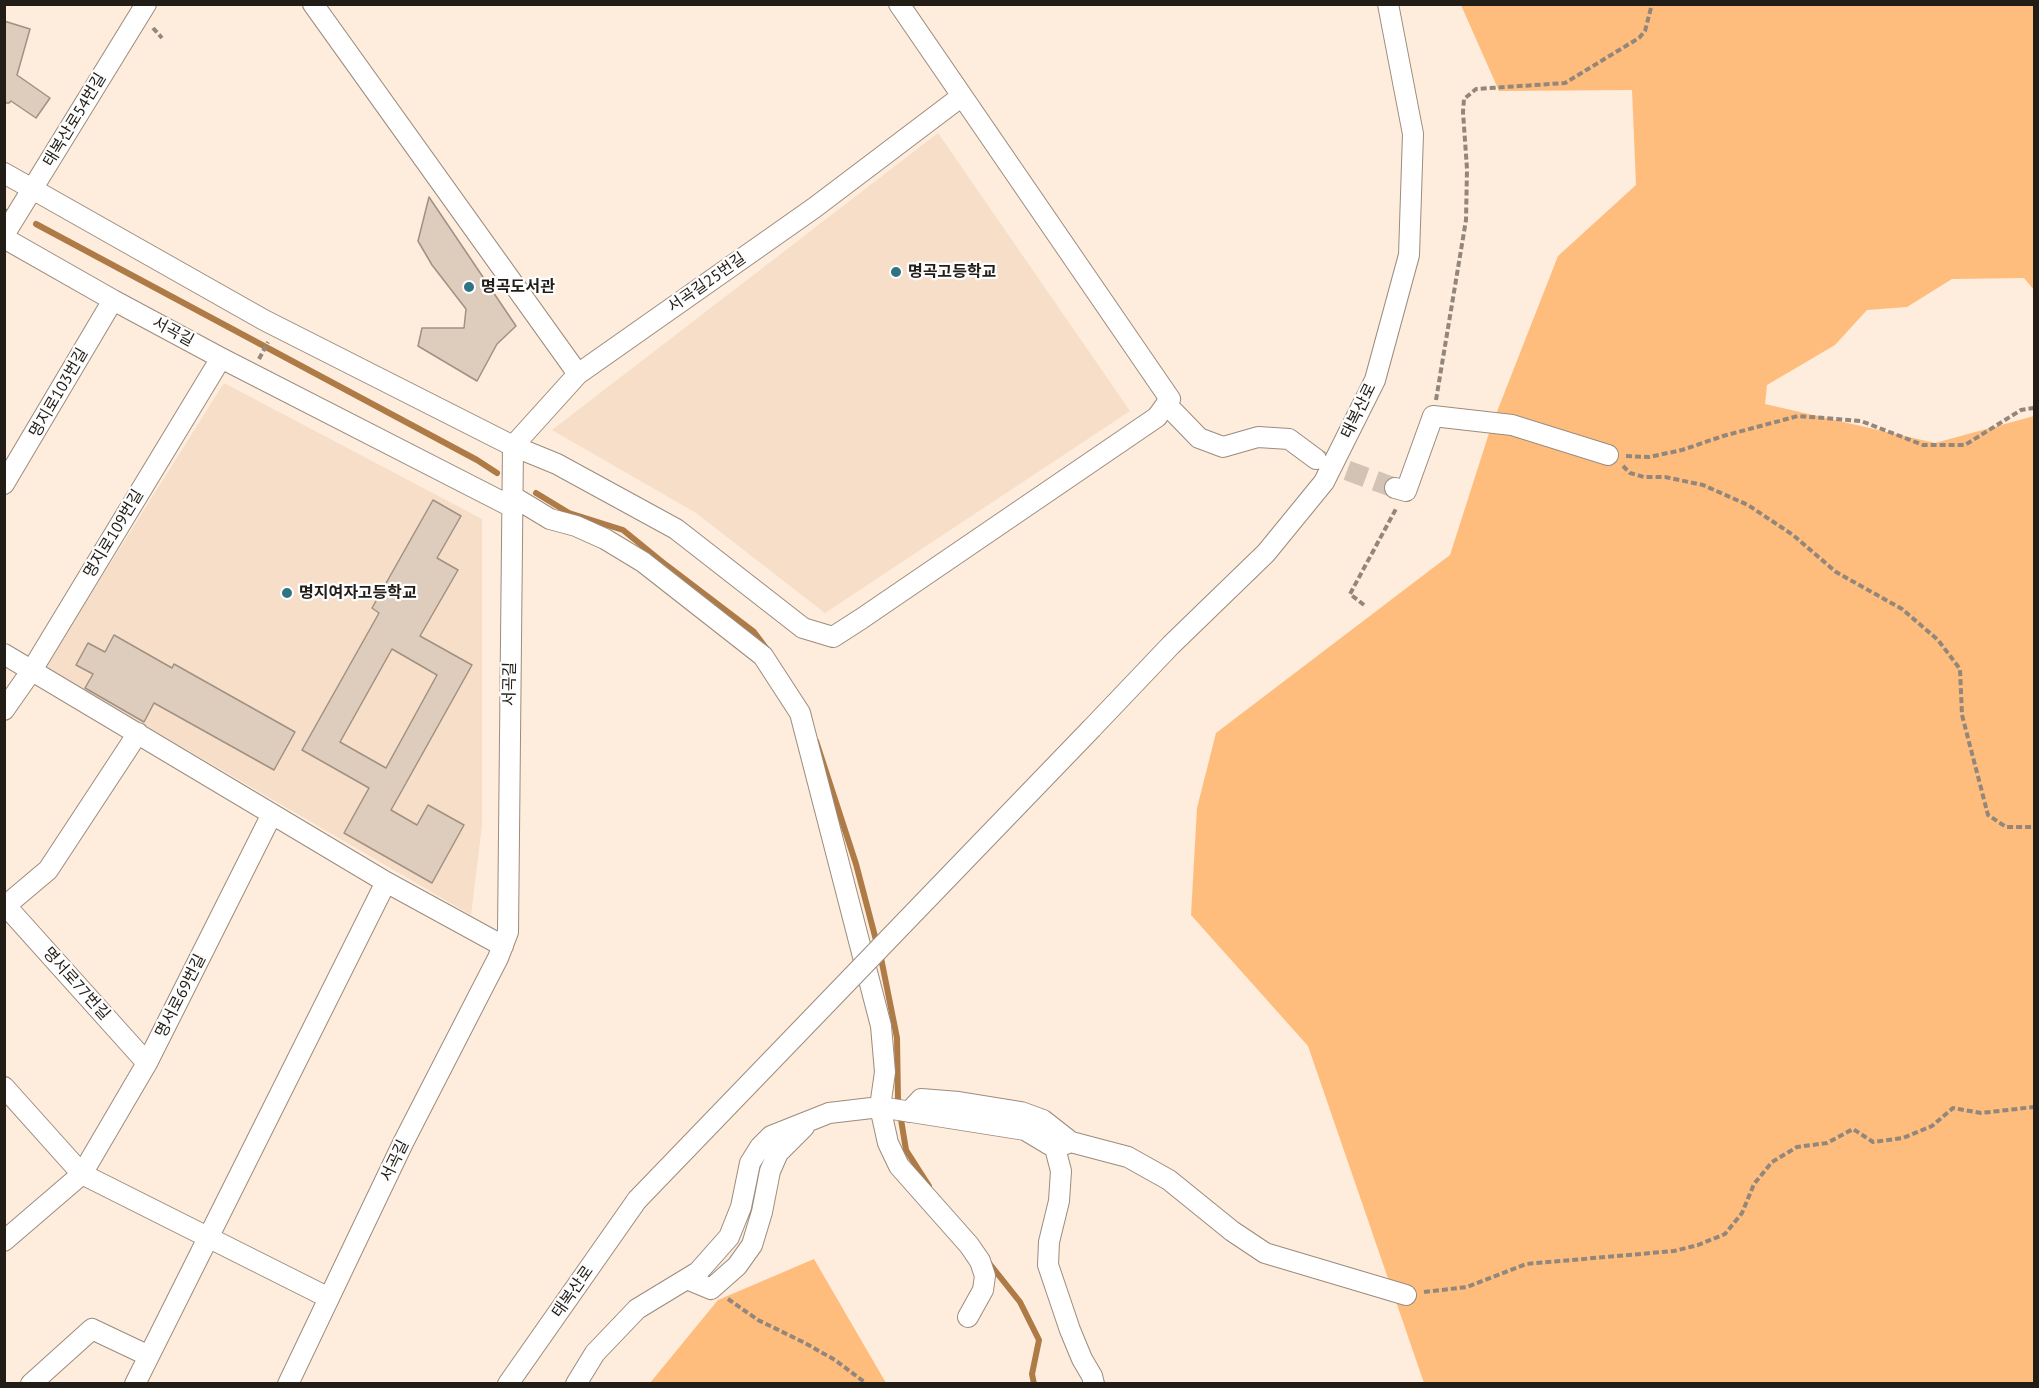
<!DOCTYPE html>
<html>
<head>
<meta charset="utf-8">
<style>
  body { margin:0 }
  #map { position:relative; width:2039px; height:1388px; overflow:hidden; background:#feecdc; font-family:"PT Sans",sans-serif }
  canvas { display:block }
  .frame { position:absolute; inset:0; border:6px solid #231d17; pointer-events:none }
</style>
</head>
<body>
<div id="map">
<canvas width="2039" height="1388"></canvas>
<div class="frame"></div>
</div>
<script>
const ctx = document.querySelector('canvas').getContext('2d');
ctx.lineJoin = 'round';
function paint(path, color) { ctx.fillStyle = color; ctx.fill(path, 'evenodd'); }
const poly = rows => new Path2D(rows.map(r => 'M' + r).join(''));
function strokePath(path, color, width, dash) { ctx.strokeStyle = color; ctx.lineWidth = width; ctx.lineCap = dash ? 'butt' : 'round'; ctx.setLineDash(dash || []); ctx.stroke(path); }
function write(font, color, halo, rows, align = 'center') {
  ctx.font = font + ' "PT Sans","Noto Sans KR",sans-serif'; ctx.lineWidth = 4.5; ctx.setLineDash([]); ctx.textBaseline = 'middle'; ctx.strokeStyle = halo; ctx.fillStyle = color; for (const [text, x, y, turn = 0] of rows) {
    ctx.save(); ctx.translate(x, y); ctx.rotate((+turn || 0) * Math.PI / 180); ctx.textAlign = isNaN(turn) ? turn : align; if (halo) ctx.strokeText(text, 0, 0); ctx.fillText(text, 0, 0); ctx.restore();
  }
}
paint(poly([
  [938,133,1130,411,825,613,696,513,552,430],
  [224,383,482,519,482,825,471,915,45,667]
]), '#f6dec8');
paint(poly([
  [1461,5,2034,5,2034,290,2024,278,1952,279,1907,307,1867,310,1835,345,1767,385,1765,404,1935,443,2034,416,2034,1383,1424,1383,1308,1046,1191,915,1197,808,1216,733,1450,555,1491,427,1558,256,1636,185,1632,90,1499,91],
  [814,1259,886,1383,650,1383,718,1300]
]), '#febd7d');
strokePath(poly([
  [4,211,6,212],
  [36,224,477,460,497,473],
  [536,493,569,513,623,530,666,565,754,632,766,648],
  [816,741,856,864,877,944],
  [880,953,897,1038,898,1101,906,1150,929,1186],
  [989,1263,1020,1302,1039,1340,1032,1374,1034,1384]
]), '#ae7a45', 6);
const building = poly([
  [4,21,30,29,17,75,50,98,36,118,11,101,9,103,4,103,4,21],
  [429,197,516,326,497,344,477,381,418,346,422,328,464,328,466,309,432,265,418,241,429,197],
  [433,500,461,516,437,558,458,570,420,636,472,665,391,810,417,825,428,805,464,825,432,883,344,833,369,788,302,750,379,613,372,608,433,500],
  [392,649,437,675,386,768,340,742,392,649],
  [114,635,172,668,174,664,295,732,274,770,154,703,144,722,85,688,93,674,76,665,88,643,105,652,114,635]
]);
paint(building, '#decdbd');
strokePath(building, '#a19182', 1.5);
strokePath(poly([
  [1319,460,1395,488]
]), '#d2c3b5', 20, [20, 10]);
const minor = poly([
  [313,4,578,374],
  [4,173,264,320,513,446,557,464,676,529,803,628,833,637,861,619,1157,417,1170,399,899,4],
  [4,235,146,4],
  [4,238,113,300,221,358,512,507],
  [1166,404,1199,438,1223,447,1258,437,1289,439,1316,459],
  [4,484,113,300],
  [1395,488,1406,491,1433,416,1512,425,1608,455],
  [512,496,550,519,576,526,605,539,643,562,763,656,800,713,881,1026,885,1072,880,1107,1025,1130,1055,1148,1071,1142,1128,1157,1169,1180,1232,1231,1265,1253,1406,1295],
  [4,654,386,882,503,946],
  [4,710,32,670,221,358],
  [1092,728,1171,645,1266,553,1324,482,1375,380,1409,255,1413,134,1388,4],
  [6,906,147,1063],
  [4,907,48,870,138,733],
  [4,1087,82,1174,329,1298],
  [909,1112,921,1099,959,1102,1021,1112,1043,1120,1071,1142],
  [1055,1148,1061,1171,1059,1201,1049,1242,1048,1265,1070,1330,1082,1359,1092,1376,1094,1384],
  [4,1241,82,1174,147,1063,272,814],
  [687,1279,711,1289,737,1266,752,1245,762,1212,770,1171,778,1153,804,1127],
  [31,1384,92,1329,149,1356],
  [135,1384,386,882],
  [288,1384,403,1143,498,958,508,932,513,446,578,374,814,208,962,96],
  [508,1384,637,1200],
  [576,1384,595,1353,637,1309,698,1272,729,1237,741,1207,750,1163,760,1147,771,1136,829,1113,880,1107,888,1143,899,1166,969,1245,980,1261,985,1276,983,1290,968,1317]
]);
strokePath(minor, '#9c8c7d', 22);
strokePath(poly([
  [153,28,162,38],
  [259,359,268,342],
  [1436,400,1466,220,1467,169,1463,112,1464,99,1476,89,1565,83,1639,38,1645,31,1652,4],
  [1626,456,1649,457,1682,450,1723,436,1798,416,1861,421,1923,445,1965,445,2021,410,2034,408],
  [1623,466,1630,473,1644,477,1665,477,1703,485,1748,505,1793,535,1836,572,1902,609,1938,640,1960,669,1962,715,1988,815,2006,827,2034,827],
  [1364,605,1350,594,1397,507],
  [1424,1292,1467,1287,1526,1264,1674,1251,1698,1245,1725,1234,1742,1213,1754,1184,1772,1162,1797,1147,1827,1143,1853,1129,1873,1142,1903,1138,1932,1126,1953,1108,1981,1113,2034,1107],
  [728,1299,758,1320,803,1342,835,1360,867,1384]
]), '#93877c', 4, [6, 3]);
strokePath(minor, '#fff', 20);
const minorBridge = poly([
  [637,1200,1092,728]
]);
strokePath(minorBridge, '#9c8c7d', 22, []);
strokePath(minorBridge, '#fff', 20);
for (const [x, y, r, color] of [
  [896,272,6,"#307484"],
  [469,287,6,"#307484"],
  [287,593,6,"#307484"]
]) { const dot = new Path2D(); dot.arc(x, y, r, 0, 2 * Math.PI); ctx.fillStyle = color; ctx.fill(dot); strokePath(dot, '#fdfdfd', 2); }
write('16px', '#231d17', '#fdfdfd', [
  ["태복산로54번길",75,120,-59],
  ["서곡길25번길",707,283,-35],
  ["서곡길",173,332,28],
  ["명지로103번길",59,393,-60],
  ["태복산로",1359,411,-64],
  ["명지로109번길",114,534,-59],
  ["서곡길",510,684,-89],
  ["명서로77번길",76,984,48],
  ["명서로69번길",181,996,-63],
  ["서곡길",395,1161,-64],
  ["태복산로",573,1292,-55]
]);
write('bold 16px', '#231d17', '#fdfdfd', [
  ["명곡고등학교",908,272],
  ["명곡도서관",481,287],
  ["명지여자고등학교",299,593]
], 'left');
</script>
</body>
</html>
